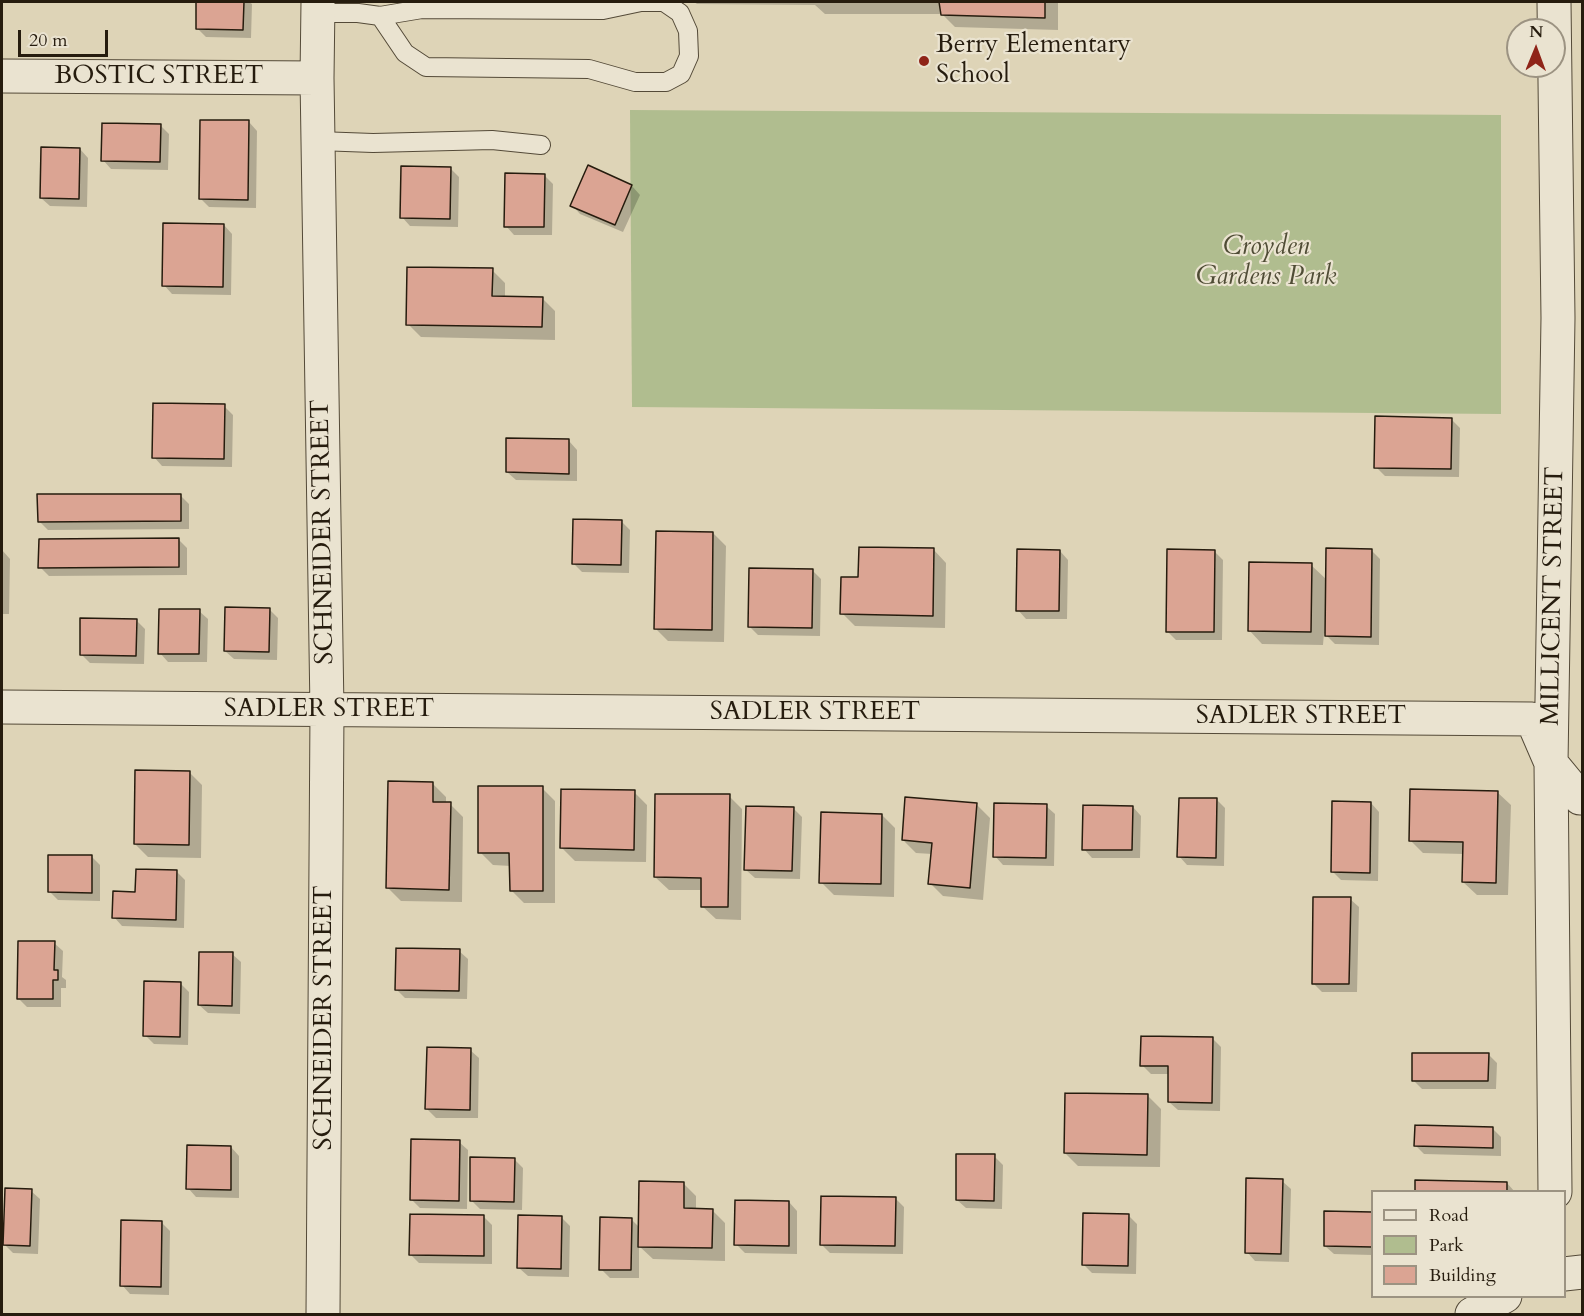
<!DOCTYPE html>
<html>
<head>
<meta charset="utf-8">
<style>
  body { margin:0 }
  #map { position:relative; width:1584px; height:1316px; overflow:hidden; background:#ded4b7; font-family:Cardo,serif }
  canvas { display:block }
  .frame { position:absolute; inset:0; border:3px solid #261c0e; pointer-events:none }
  .legend { position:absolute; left:1371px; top:1190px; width:195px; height:108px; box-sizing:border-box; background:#eae3d0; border:2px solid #9c9382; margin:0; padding:8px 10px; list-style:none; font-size:18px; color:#261c0e }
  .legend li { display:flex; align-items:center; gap:12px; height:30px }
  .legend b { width:30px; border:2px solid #9c9382 }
  .north { position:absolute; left:1506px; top:18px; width:60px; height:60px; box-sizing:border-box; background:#eae3d0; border:2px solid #9c9382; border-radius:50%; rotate:1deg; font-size:16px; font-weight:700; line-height:24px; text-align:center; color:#261c0e }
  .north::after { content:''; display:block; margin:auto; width:21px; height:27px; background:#8f2418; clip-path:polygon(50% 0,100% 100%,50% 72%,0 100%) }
  .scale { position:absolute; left:18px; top:30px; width:90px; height:27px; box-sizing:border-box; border:3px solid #261c0e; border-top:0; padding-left:8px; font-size:18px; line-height:21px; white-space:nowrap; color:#261c0e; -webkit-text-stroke:4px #eae3d0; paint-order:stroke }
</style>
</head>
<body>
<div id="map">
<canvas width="1584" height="1316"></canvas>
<div class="frame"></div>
<ul class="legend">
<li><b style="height:8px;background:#eae3d0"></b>Road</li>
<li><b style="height:16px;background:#b0bd8f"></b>Park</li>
<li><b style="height:16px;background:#dba493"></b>Building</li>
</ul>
<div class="north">N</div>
<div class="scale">20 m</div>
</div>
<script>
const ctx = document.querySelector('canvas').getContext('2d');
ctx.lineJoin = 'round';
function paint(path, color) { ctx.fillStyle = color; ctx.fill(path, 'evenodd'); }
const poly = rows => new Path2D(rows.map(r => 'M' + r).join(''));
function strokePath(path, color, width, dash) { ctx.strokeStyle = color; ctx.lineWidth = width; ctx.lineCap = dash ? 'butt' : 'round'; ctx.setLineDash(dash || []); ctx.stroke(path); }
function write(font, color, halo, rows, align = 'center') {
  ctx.font = font + ' Cardo,serif'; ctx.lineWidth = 4.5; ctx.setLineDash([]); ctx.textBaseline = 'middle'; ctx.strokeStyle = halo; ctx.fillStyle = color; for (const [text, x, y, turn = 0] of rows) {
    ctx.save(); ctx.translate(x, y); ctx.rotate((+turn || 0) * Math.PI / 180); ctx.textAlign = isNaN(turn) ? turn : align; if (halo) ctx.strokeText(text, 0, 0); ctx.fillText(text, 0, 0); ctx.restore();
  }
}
paint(poly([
  [630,110,1501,115,1501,414,632,407]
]), '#b0bd8f');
paint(poly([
  [198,2,249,2,252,4,251,38,206,37,197,28],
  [694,2,1058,2,1058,30,955,27,942,14,825,14,815,5,697,4],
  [249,122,257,131,256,208,209,207,201,199],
  [160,125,169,134,168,170,111,169,103,160],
  [80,149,88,158,87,207,50,206,41,198],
  [450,168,459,177,458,227,410,226,402,217],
  [544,175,553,184,552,235,514,235,506,226],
  [632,186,640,195,623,232,580,214,572,205],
  [224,225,232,234,231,295,172,294,164,285],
  [492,270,505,283,505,298,542,298,555,311,555,340,421,337,408,324],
  [224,406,233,415,232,467,162,466,154,457],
  [1451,419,1460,428,1459,477,1385,476,1376,467],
  [569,441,577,450,577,481,516,480,507,472],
  [180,495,189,504,189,529,48,530,39,521],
  [621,521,630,530,629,573,582,572,574,564],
  [713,533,726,546,724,642,668,641,655,628],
  [179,540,187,548,187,575,49,576,40,567],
  [933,549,946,563,945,628,855,626,842,613,860,579],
  [2,550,10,559,9,614,2,614],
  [1060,551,1068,560,1067,619,1026,619,1018,610],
  [1214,551,1223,560,1222,640,1176,640,1167,631],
  [1372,551,1380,559,1379,645,1335,644,1324,633,1323,645,1262,644,1249,630,1311,565,1327,580],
  [812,570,821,579,820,636,758,635,749,626],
  [269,609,278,618,277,660,234,659,225,651],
  [199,611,208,619,207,662,168,662,160,653],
  [136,620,145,629,144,664,90,663,81,654],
  [189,772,202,785,201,858,148,857,135,844],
  [433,784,446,797,446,804,450,804,463,817,462,902,401,901,388,888],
  [542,788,555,801,555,903,524,903,511,890,511,866,493,865,480,852],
  [634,792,647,805,646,862,575,861,562,848],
  [1497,792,1511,805,1508,895,1477,895,1463,882,1464,854,1423,853,1410,840],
  [729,796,742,809,741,920,716,919,702,906,703,890,669,890,655,877],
  [1217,800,1225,808,1224,866,1187,865,1179,856],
  [1371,803,1379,812,1378,881,1341,880,1333,872],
  [977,805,990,818,983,900,943,896,930,883,932,854,916,853,903,840],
  [1046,806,1055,814,1054,866,1003,865,995,856],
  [1133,807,1141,816,1140,858,1092,858,1084,849],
  [793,808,802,817,800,879,755,878,746,870],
  [882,815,895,828,894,897,834,895,821,882],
  [92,857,100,865,100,901,58,900,49,891],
  [176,871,185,880,184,928,122,926,114,917,137,893],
  [1350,899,1359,907,1357,992,1322,992,1313,983],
  [54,943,63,951,62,977,66,980,66,988,61,988,61,1007,27,1007,18,998],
  [459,951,468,959,467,999,405,998,396,989],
  [232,954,241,962,240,1014,208,1013,199,1005],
  [180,983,189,992,188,1045,154,1044,145,1035],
  [1213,1039,1221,1047,1220,1111,1178,1110,1169,1102,1170,1074,1151,1074,1142,1065],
  [470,1050,479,1058,478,1118,436,1118,427,1109],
  [1488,1054,1497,1063,1496,1089,1422,1089,1414,1081],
  [1148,1096,1161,1109,1160,1167,1078,1166,1065,1153],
  [1492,1128,1501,1137,1501,1156,1424,1154,1416,1146],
  [459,1142,468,1150,467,1209,420,1208,411,1199],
  [231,1147,239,1156,239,1198,196,1197,188,1188],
  [994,1156,1003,1165,1002,1209,966,1208,957,1200],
  [514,1159,523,1168,522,1210,480,1209,471,1200],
  [1282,1181,1291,1189,1289,1262,1255,1261,1247,1252],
  [683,1183,696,1196,696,1210,712,1210,725,1223,725,1261,653,1259,639,1246,639,1278,610,1278,601,1269,631,1219,640,1228],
  [1507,1183,1515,1192,1416,1192],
  [31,1191,40,1199,38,1254,13,1253,5,1245],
  [895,1198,904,1207,903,1254,830,1253,821,1244],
  [789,1202,797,1211,797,1254,745,1253,736,1244],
  [1372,1214,1372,1255,1334,1254,1325,1246],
  [1128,1215,1137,1224,1136,1274,1092,1273,1084,1265],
  [484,1217,492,1225,492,1264,419,1263,410,1254],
  [561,1217,570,1226,569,1277,528,1276,519,1268],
  [162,1223,170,1231,169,1295,130,1294,122,1285]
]), '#0003');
const building = poly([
  [196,2,244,2,243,30,196,29,196,2],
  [810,2,1045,2,1045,18,941,15,939,2,810,2],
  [200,120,249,120,248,200,199,199,200,120],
  [102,123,161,124,160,162,101,161,102,123],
  [41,147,80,148,79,199,40,198,41,147],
  [588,165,632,185,615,225,570,206,588,165],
  [401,166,451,167,450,219,400,218,401,166],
  [505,173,545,174,544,227,504,227,505,173],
  [163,223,224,224,223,287,162,286,163,223],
  [407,267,493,268,492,296,543,297,542,327,406,325,407,267],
  [153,403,225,404,224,459,152,458,153,403],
  [1375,416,1452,418,1451,469,1374,468,1375,416],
  [506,438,569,439,569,474,506,472,506,438],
  [37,494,181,494,181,521,38,522,37,494],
  [573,519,622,520,621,565,572,564,573,519],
  [656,531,713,532,712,630,654,629,656,531],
  [179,538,179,567,38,568,39,539,179,538],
  [859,547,934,548,933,616,840,614,841,577,858,577,859,547],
  [1326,548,1372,549,1371,637,1325,636,1326,548],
  [1017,549,1060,550,1059,611,1016,611,1017,549],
  [1167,549,1215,550,1214,632,1166,632,1167,549],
  [1249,562,1312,563,1311,632,1248,631,1249,562],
  [749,568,813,569,812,628,748,627,749,568],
  [225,607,270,608,269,652,224,651,225,607],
  [159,609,200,609,199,654,158,654,159,609],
  [80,618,137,619,136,656,80,655,80,618],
  [135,770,190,771,189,845,134,844,135,770],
  [388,781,433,782,433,802,451,802,449,890,386,888,388,781],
  [478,786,543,786,543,891,510,891,509,853,478,853,478,786],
  [561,789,635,790,634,850,560,848,561,789],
  [1410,789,1498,791,1496,883,1462,882,1463,842,1409,841,1410,789],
  [655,794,730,794,728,907,701,907,701,878,654,877,655,794],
  [905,797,977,803,970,888,928,884,932,843,902,840,905,797],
  [1179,798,1217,798,1216,858,1177,857,1179,798],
  [1332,801,1371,802,1370,873,1331,872,1332,801],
  [994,803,1047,804,1046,858,993,857,994,803],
  [1083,805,1133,806,1132,850,1082,850,1083,805],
  [746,806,794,807,792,871,744,870,746,806],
  [821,812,882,814,881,884,819,883,821,812],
  [48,855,92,855,92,893,48,892,48,855],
  [136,869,177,870,176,920,112,918,113,891,135,892,136,869],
  [1313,897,1351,897,1349,984,1312,984,1313,897],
  [18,941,55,941,54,970,58,970,58,980,53,980,53,999,17,999,18,941],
  [396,948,460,949,459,991,395,990,396,948],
  [199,952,233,952,232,1006,198,1005,199,952],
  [144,981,181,982,180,1037,143,1036,144,981],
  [1141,1036,1213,1037,1212,1103,1168,1102,1168,1066,1140,1066,1141,1036],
  [427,1047,471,1048,470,1110,425,1109,427,1047],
  [1412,1053,1489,1053,1488,1081,1412,1081,1412,1053],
  [1065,1093,1148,1094,1147,1155,1064,1153,1065,1093],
  [1415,1125,1493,1127,1493,1148,1414,1146,1415,1125],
  [411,1139,460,1140,459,1201,410,1200,411,1139],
  [187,1145,231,1146,231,1190,186,1189,187,1145],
  [956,1154,995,1154,994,1201,956,1200,956,1154],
  [470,1157,515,1158,514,1202,470,1201,470,1157],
  [1246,1178,1283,1179,1281,1254,1245,1253,1246,1178],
  [1415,1180,1507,1182,1507,1192,1415,1192,1415,1180],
  [639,1181,684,1182,684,1208,713,1209,712,1248,638,1247,639,1181],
  [5,1188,32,1189,30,1246,3,1245,5,1188],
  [821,1196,896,1197,895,1246,820,1245,821,1196],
  [735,1200,789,1201,789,1246,734,1245,735,1200],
  [1324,1211,1372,1212,1372,1247,1324,1246,1324,1211],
  [1083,1213,1129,1214,1128,1266,1082,1265,1083,1213],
  [410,1214,484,1215,484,1256,409,1255,410,1214],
  [518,1215,562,1216,561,1269,517,1268,518,1215],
  [600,1217,632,1218,631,1270,599,1270,600,1217],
  [121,1220,162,1221,161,1287,120,1286,121,1220]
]);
paint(building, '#dba493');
strokePath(building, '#261c0e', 1.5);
const service = poly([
  [318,13,358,13,380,16,422,9,603,10,641,2,664,2,680,13,688,31,689,56,681,74,666,82,635,82,589,69,426,67,405,53,380,16],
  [318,141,373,143,492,140,541,145]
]);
const minor = poly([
  [318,2,317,78,327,710,323,1314],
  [1554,2,1558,318,1551,763,1555,1192],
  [2,76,317,78],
  [2,707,1532,719,1551,763,1580,798,1582,798],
  [1564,1274,1582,1272],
  [1472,1314,1505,1296]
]);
strokePath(service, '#544a38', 20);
strokePath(minor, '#544a38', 35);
strokePath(service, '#eae3d0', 18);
strokePath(minor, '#eae3d0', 33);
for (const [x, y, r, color] of [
  [924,61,6,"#8f2418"]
]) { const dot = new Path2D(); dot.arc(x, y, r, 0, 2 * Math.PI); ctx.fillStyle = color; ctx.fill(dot); strokePath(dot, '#eae3d0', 2); }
write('26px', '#261c0e', '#eae3d0', [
  ["Berry Elementary",936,46],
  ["School",936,76]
], 'left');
write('26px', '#261c0e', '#eae3d0', [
  ["BOSTIC STREET",159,77],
  ["SCHNEIDER STREET",324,532,-91],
  ["MILLICENT STREET",1554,596,-89],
  ["SADLER STREET",329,710],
  ["SADLER STREET",815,713],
  ["SADLER STREET",1301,717],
  ["SCHNEIDER STREET",325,1018,-90]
]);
write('italic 26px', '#4f4c35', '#eae3d0', [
  ["Croyden",1266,248],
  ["Gardens Park",1266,278]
]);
</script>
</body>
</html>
